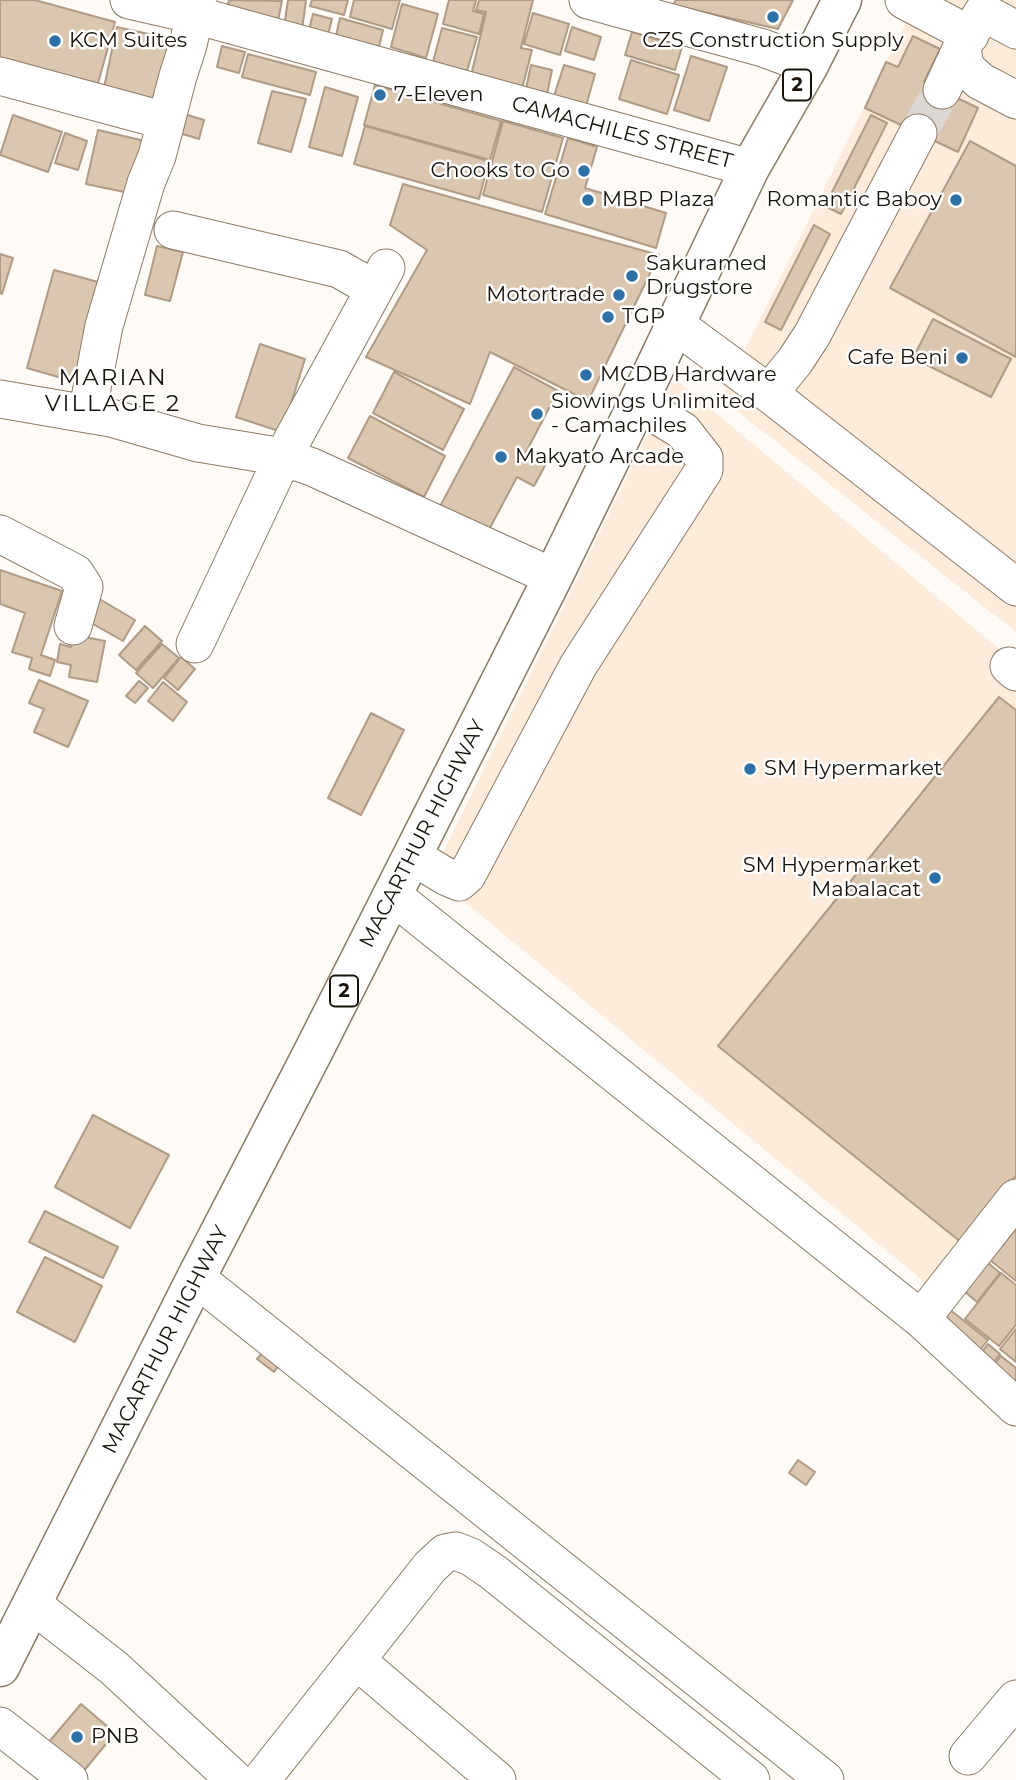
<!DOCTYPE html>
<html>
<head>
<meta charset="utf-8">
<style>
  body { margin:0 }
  canvas { display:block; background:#fefaf5 }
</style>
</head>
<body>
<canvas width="1016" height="1780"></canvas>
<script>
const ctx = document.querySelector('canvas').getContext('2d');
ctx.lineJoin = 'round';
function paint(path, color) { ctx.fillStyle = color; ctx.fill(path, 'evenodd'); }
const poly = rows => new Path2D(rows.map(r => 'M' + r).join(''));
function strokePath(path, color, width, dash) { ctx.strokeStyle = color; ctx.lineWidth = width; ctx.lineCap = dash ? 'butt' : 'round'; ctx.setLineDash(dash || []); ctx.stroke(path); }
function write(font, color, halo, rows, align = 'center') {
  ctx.font = font + ' Montserrat,sans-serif'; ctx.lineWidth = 5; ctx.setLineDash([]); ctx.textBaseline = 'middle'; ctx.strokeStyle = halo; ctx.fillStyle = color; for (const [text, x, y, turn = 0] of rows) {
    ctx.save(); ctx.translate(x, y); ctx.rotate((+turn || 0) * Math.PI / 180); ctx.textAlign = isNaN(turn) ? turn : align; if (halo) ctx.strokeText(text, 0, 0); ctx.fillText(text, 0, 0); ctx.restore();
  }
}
paint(poly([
  [917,0,1016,0,1016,632,721,398],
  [675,379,1016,663,1016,1177,927,1284,432,875]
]), '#fdecdb');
const building = poly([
  [0,0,35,0,115,22,97,87,0,61,0,0],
  [229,0,282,1,277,25,226,13,229,0],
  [288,0,306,0,302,30,284,27,288,0],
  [312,0,348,0,344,15,310,6,312,0],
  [354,0,400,0,392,29,350,17,354,0],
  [449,0,476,0,473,11,484,14,479,34,443,24,449,0],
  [479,0,533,0,521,48,532,50,522,89,471,76,486,12,476,10,479,0],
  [676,0,793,0,778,29,673,5,676,0],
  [402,4,438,14,426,58,391,47,402,4],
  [533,13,569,24,560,55,524,44,533,13],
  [313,14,332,19,327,39,308,34,313,14],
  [340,18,383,30,378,51,335,40,340,18],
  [117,27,176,40,162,105,103,92,117,27],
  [572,27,601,37,594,60,565,51,572,27],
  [442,28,477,37,467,71,433,62,442,28],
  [632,32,682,47,675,70,625,55,632,32],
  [913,36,940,49,924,82,978,108,958,152,865,108,886,62,898,67,913,36],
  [222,46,245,52,239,73,217,67,222,46],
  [248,54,316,72,310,95,242,77,248,54],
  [691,56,727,67,709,121,674,110,691,56],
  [631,60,679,75,667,114,619,99,631,60],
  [531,65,552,70,547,94,526,89,531,65],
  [564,65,595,74,586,106,554,96,564,65],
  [375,85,501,121,490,160,364,125,375,85],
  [325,87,358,97,342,156,309,147,325,87],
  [272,91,306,99,291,152,258,143,272,91],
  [181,113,204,120,199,139,176,132,181,113],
  [13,115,62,132,48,172,0,155,13,115],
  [871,115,887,123,841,214,825,206,871,115],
  [503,121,563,138,542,212,483,195,503,121],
  [365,126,489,161,479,199,354,164,365,126],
  [98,130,145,141,134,194,86,184,98,130],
  [65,133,87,141,78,170,55,163,65,133],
  [568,138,597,147,585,188,666,213,656,248,545,214,568,138],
  [970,141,1016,166,1016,357,890,288,970,141],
  [403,184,659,255,588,401,490,352,470,404,366,357,427,250,390,225,403,184],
  [814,225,830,234,781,330,765,322,814,225],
  [157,246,183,252,170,301,145,295,157,246],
  [0,254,13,258,2,294,0,293,0,254],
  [54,270,113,286,86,385,27,368,54,270],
  [933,319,1011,359,991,397,913,358,933,319],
  [260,344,305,359,282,432,236,417,260,344],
  [514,367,558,391,526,452,547,462,534,486,517,477,484,539,436,514,514,367],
  [394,372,464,409,443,450,373,413,394,372],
  [370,416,445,456,424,497,348,458,370,416],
  [0,570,62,591,41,655,55,660,50,676,29,669,32,658,12,652,25,613,0,604,0,570],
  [96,597,135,620,123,641,84,619,96,597],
  [145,626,162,641,136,670,119,655,145,626],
  [74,635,105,641,97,682,69,677,71,665,57,662,60,644,71,647,74,635],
  [162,644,179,658,153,688,136,673,162,644],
  [181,657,195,669,178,690,164,678,181,657],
  [39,680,88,701,68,747,34,732,44,709,29,703,39,680],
  [139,681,148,688,135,703,126,696,139,681],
  [163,682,187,702,173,721,148,701,163,682],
  [999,697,1016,710,1016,1176,962,1243,718,1046,999,697],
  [371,713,404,730,361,815,328,798,371,713],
  [93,1115,169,1155,130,1228,55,1187,93,1115],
  [45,1211,118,1247,103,1278,29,1242,45,1211],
  [1016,1229,1016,1281,990,1260,1016,1229],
  [45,1257,102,1286,75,1342,17,1312,45,1257],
  [987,1262,1000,1273,977,1302,964,1291,987,1262],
  [1001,1273,1016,1285,1016,1325,999,1346,965,1319,1001,1273],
  [949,1309,988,1340,976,1355,938,1324,949,1309],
  [1016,1329,1016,1362,1000,1349,1016,1329],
  [988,1344,1000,1354,990,1367,978,1357,988,1344],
  [263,1352,279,1365,274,1372,257,1359,263,1352],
  [1001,1356,1016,1368,1016,1380,1013,1385,992,1368,1001,1356],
  [798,1460,815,1472,806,1485,789,1473,798,1460],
  [81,1704,115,1733,78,1778,43,1749,81,1704]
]);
paint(building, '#dbc6b0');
strokePath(building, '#af9b86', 2);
strokePath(poly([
  [918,133,942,90]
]), '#dcd7d2', 37, [37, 18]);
const minor = poly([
  [129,0,195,15,750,168],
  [198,0,188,45,178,76,157,156,146,183,104,326,87,414,111,418,198,443,283,457,312,467,553,577],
  [588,0,763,48,809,65],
  [904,0,970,35],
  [1016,30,983,12,962,47,965,67,980,81,1016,100],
  [0,76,166,121],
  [942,90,962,47],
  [918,133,812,335,795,361,778,382,771,395,1016,587],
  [173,230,339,269,374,289],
  [676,325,771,395],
  [0,399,87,414],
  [0,534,75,573,84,587,73,626],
  [195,644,283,457,386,268],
  [1009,666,1016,672],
  [412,856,447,877,459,882,467,875,578,666,704,470,704,458,683,431,647,409,637,405],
  [392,895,921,1319,1016,1407],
  [196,1278,825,1780],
  [921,1319,1016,1198],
  [32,1604,114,1668,235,1780],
  [356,1660,497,1780],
  [0,1726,69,1780],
  [968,1756,1016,1699],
  [261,1780,430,1567,445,1553,456,1551,471,1557,493,1572,751,1780]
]);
const highway = poly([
  [0,1667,196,1278,311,1056,553,577,646,386,750,168,809,65,842,0]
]);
strokePath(minor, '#8d7a66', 39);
strokePath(highway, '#8d7a66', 41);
strokePath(minor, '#fff', 37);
strokePath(highway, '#fff', 38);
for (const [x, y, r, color] of [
  [773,17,7,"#2e6fa5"],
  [55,41,7,"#2e6fa5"],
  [380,95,7,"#2e6fa5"],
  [584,171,7,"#2e6fa5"],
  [588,200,7,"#2e6fa5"],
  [956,200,7,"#2e6fa5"],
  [632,276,7,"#2e6fa5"],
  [619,295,7,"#2e6fa5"],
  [608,317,7,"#2e6fa5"],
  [962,358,7,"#2e6fa5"],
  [586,375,7,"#2e6fa5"],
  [537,414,7,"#2e6fa5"],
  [501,457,7,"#2e6fa5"],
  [750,769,7,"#2e6fa5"],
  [935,878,7,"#2e6fa5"],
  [77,1737,7,"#2e6fa5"]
]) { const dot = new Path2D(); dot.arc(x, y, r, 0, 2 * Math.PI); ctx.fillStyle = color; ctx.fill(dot); strokePath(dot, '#fff', 2.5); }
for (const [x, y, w] of [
  [797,85,28],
  [344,991,28]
]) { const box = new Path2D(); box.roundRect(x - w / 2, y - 15.5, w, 31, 5); ctx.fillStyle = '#fff'; ctx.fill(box); strokePath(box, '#19120a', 2); }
write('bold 19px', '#19120a', null, [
  ["2",797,85],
  ["2",344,991]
]);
write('21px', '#19120a', '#fff', [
  ["KCM Suites",69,41],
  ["CZS Construction Supply",773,41,"center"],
  ["7-Eleven",394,95],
  ["Chooks to Go",570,171,"right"],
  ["MBP Plaza",602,200],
  ["Romantic Baboy",942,200,"right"],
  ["Sakuramed",646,264],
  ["Drugstore",646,288],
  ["Motortrade",605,295,"right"],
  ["TGP",622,317],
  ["Cafe Beni",948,358,"right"],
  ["MCDB Hardware",600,375],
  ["Siowings Unlimited",551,402],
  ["- Camachiles",551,426],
  ["Makyato Arcade",515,457],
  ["SM Hypermarket",764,769],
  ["SM Hypermarket",921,866,"right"],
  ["Mabalacat",921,890,"right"],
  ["PNB",91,1737]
], 'left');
write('21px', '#19120a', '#fff', [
  ["CAMACHILES STREET",622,133,15],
  ["MACARTHUR HIGHWAY",423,834,-63],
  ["MACARTHUR HIGHWAY",166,1340,-63]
]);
ctx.letterSpacing = '2px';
write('23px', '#19120a', '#fff', [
  ["MARIAN",113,378],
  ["VILLAGE 2",113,404]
]);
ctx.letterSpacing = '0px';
</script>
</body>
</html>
